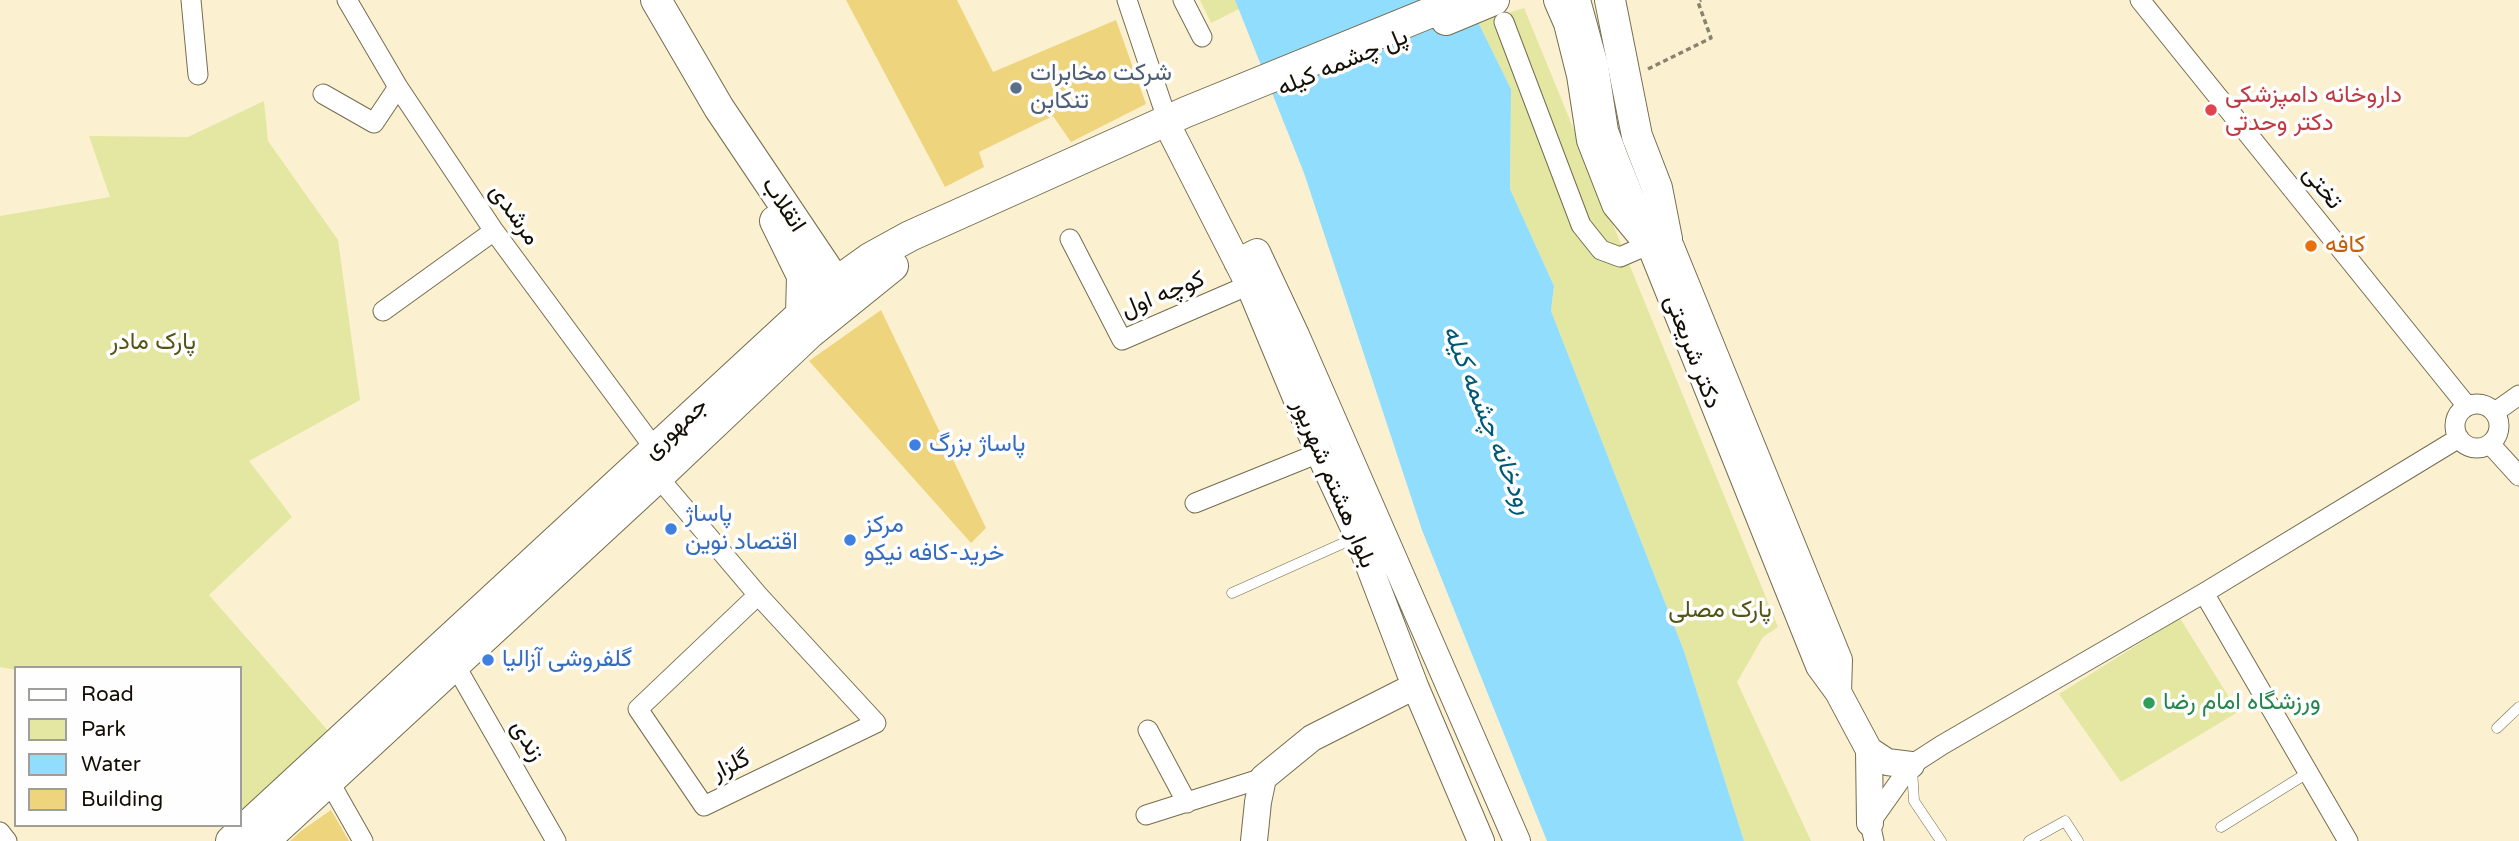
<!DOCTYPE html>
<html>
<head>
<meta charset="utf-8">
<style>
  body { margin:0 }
  #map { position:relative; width:2519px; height:841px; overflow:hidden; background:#fbf1d0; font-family:"Varela Round",sans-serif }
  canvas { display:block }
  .legend { position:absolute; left:14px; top:666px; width:228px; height:161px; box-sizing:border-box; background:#fefefe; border:2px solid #a09e9a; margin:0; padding:9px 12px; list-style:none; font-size:21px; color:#130f05 }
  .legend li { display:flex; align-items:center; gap:14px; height:35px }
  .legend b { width:35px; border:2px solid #a09e9a }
</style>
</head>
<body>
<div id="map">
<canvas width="2519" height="841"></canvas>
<ul class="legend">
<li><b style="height:9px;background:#fff"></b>Road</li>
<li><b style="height:19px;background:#e3e7a1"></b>Park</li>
<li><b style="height:19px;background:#90ddfd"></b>Water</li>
<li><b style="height:19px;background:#efd47e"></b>Building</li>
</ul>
</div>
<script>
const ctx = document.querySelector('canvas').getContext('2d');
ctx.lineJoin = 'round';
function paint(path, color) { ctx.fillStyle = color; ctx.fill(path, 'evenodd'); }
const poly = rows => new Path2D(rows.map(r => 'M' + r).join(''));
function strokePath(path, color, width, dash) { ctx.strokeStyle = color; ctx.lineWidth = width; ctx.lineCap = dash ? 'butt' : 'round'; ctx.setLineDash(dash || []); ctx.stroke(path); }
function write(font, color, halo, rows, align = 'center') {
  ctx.font = font + ' "Varela Round",Vazirmatn,sans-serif'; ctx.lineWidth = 7; ctx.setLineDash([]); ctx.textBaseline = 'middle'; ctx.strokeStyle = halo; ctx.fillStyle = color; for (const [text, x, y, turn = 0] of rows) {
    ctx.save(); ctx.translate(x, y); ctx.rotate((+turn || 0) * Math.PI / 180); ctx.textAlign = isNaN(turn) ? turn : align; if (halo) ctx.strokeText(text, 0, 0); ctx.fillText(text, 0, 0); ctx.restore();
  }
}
paint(poly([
  [1200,0,1235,0,1239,9,1211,23],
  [1524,8,1778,627,1763,637,1737,682,1811,841,1744,841,1684,651,1551,311,1554,286,1510,189,1511,89,1478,22],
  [264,101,268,141,338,240,360,400,249,461,292,517,209,595,330,733,240,814,240,668,16,670,0,667,0,216,110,197,89,136,188,137],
  [2180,618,2238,712,2121,782,2059,694]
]), '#e3e7a1');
paint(poly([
  [1235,0,1459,0,1478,22,1511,89,1510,189,1554,286,1551,311,1684,651,1744,841,1547,841,1422,530,1304,173]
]), '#90ddfd');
paint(poly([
  [846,0,957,0,993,72,1116,20,1146,104,1071,142,1053,116,979,152,984,167,945,187],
  [881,310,986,528,971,543,809,361],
  [331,810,349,841,290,841,301,831]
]), '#efd47e');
const lane = poly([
  [1232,593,1357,537],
  [2497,728,2519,707],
  [1912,769,1914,801,1941,841],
  [2221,827,2309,772],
  [2029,841,2065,821,2078,841]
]);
const street = poly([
  [191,0,198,75],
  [347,0,398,87,494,231,655,449],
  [1127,0,1171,131],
  [1183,0,1202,37],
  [2140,0,2467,406],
  [1504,22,1581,225,1601,250,1620,257,1650,244],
  [323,94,374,123,398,87],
  [1070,239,1122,340,1249,285],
  [383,311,494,231],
  '2455 426a22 22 0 1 1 44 0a22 22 0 1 1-44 0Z',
  [2495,412,2519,395],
  [2490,444,2519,476],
  [658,477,758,595,876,723,704,806,638,709,758,595],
  [1195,503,1319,453],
  [2204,593,2348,841],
  [455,665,556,841],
  [1148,730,1187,803],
  [329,781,363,841],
  [1146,815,1263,778],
  [0,832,7,841],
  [1874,841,1870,823,1911,765,1942,745,2204,593,2459,438]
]);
const secondary = poly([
  [1577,0,1595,66,1605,131,1615,158,1819,666,1838,692,1869,750,1870,823],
  [1172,134,1249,285,1319,453,1358,537,1415,686,1481,841],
  [1671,247,1839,660,1838,692],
  [1237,262,1257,252,1296,335,1517,841],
  [1869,750,1887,762,1911,765],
  [1254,841,1258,802,1263,778,1312,738,1415,686]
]);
const primary = poly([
  [656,0,719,108,846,297],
  [1559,0,1569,23,1582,75,1592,140,1617,204,1650,244],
  [1610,0,1637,136,1657,188,1667,239],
  [1446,20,1494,0],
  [775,221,802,276,801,315],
  [231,841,835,283,870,258,910,236,1186,112,1461,0],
  [264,841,658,477,810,333,893,266]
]);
strokePath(lane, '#746c4f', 11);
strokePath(street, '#746c4f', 21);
strokePath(secondary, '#746c4f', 28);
strokePath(primary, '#746c4f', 32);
strokePath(poly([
  [1648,69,1711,38,1698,2,1701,0]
]), '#89826c', 3.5, [5, 3.5]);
strokePath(lane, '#fff', 10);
strokePath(street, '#fff', 19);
strokePath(secondary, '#fff', 26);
strokePath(primary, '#fff', 30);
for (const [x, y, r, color] of [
  [1016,88,7,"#5c6f8a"],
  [2211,110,7,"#e0444e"],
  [2311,246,7,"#e8710a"],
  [915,445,7,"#3f7fe0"],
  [671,529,7,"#3f7fe0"],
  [850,540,7,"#3f7fe0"],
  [488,660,7,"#3f7fe0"],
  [2149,703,7,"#2e9e5b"]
]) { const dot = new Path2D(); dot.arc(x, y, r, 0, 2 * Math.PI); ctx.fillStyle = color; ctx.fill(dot); strokePath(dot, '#fefefe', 2.5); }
write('24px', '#130f05', '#fefefe', [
  ["پل چشمه کیله",1343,63,-23],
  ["تختی",2322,188,51],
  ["انقلاب",783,205,57],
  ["مرشدی",514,215,55],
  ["کوچه اول",1163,295,-22],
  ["دکتر شریعتی",1692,352,69],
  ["جمهوری",676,429,-43],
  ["بلوار هشتم شهریور",1333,484,67],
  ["زندی",527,741,60],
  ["گلزار",731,766,-26]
]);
write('24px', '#4e5e75', '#fefefe', [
  ["شرکت مخابرات",1030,74],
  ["تنکابن",1030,102]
], 'left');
write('24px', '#be3a42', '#fefefe', [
  ["داروخانه دامپزشکی",2225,96],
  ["دکتر وحدتی",2225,124]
], 'left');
write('24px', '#c56008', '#fefefe', [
  ["کافه",2325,246]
], 'left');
write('24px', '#545515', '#fefefe', [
  ["پارک مادر",153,343],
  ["پارک مصلی",1720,611]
]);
write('24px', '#366cbe', '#fefefe', [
  ["پاساژ بزرگ",929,445],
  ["پاساژ",685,515],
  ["اقتصاد نوین",685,543],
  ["مرکز",864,526],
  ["خرید-کافه نیکو",864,554],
  ["گلفروشی آزالیا",502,660]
], 'left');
write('24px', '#27864d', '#fefefe', [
  ["ورزشگاه امام رضا",2163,703]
], 'left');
write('italic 26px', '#005974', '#fefefe', [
  ["رودخانه چشمه کیله",1487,420,68]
]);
</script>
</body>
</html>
